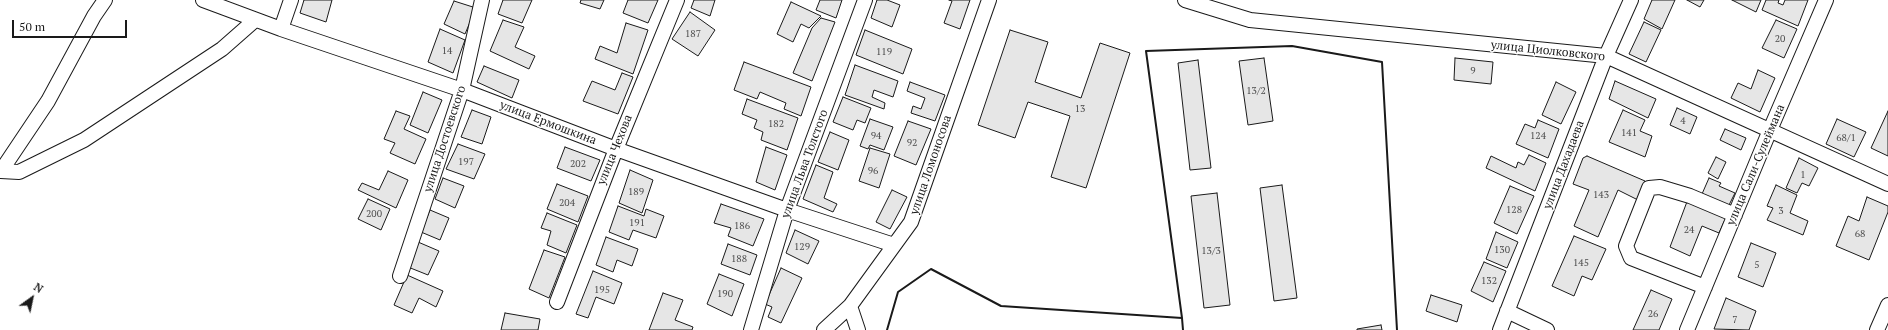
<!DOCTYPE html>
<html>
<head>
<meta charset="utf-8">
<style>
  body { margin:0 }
  #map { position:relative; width:1888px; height:330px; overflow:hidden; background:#fff; font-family:"PT Serif",serif }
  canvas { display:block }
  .north { position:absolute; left:12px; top:278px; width:40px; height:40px; -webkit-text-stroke:3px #fff; paint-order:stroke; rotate:33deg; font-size:11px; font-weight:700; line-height:16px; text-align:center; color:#1a1a1a }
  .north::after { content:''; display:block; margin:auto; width:14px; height:18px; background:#1a1a1a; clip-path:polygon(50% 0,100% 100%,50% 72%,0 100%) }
  .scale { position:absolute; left:12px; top:20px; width:115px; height:18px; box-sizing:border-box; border:2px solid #1a1a1a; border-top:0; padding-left:5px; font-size:12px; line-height:14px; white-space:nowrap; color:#1a1a1a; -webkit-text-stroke:3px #fff; paint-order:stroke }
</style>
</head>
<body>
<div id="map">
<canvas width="1888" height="330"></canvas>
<div class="north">N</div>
<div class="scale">50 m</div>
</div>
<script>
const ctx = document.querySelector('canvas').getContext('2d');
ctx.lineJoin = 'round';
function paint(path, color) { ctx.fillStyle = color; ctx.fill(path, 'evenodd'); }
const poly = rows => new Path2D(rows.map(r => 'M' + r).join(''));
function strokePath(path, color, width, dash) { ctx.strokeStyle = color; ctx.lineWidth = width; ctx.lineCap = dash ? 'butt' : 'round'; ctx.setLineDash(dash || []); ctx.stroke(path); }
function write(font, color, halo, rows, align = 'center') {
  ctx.font = font + ' "PT Serif",serif'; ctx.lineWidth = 3; ctx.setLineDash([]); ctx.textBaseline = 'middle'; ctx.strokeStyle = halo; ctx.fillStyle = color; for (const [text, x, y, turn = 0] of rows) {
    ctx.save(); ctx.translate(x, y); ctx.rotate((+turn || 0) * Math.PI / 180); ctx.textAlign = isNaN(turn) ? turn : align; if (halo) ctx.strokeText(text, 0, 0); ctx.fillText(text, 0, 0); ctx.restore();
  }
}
const building = poly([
  [304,0,332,0,326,22,300,13,304,0],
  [503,0,532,0,522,23,498,14,503,0],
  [581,0,604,0,600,9,580,3,581,0],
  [628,0,658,0,648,23,623,13,628,0],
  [694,0,715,0,710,16,691,8,694,0],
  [820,0,842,0,836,18,816,10,820,0],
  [877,0,887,0,900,5,892,27,871,18,877,0],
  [949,0,970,0,960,29,944,23,952,1,949,0],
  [1652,0,1675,0,1662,29,1644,19,1652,0],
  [1687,0,1704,0,1700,7,1687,0],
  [1732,0,1761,0,1756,12,1732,0],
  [1766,0,1779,0,1778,3,1783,5,1785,0,1808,0,1798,26,1762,10,1766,0],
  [454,1,476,8,465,34,444,24,454,1],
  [791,2,821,16,809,28,801,24,793,42,777,34,791,2],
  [690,12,715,30,698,56,672,39,690,12],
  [821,18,835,22,812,81,793,73,812,28,821,18],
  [503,20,524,27,515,47,535,56,529,69,490,51,503,20],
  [1776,20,1797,29,1784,58,1762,48,1776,20],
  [1644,22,1661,30,1646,62,1629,54,1644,22],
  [626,23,648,30,633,74,595,59,600,46,617,53,626,23],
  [440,29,465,40,453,73,428,62,440,29],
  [865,30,912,49,903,74,856,55,865,30],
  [1010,30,1048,42,1035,82,1081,98,1100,43,1130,53,1086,188,1051,177,1070,116,1028,102,1015,138,978,125,1010,30],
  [1264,58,1273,121,1248,125,1239,61,1264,58],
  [1455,58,1493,62,1491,84,1454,80,1455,58],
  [1198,60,1211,168,1190,170,1178,63,1198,60],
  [744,62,811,87,801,116,784,109,786,103,760,92,757,99,734,90,744,62],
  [855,65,898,81,893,97,874,90,872,97,885,103,884,109,845,95,855,65],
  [484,66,519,80,512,98,477,82,484,66],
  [1758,70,1775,78,1760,112,1731,98,1738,83,1751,89,1758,70],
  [622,73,633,77,618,114,583,101,592,81,615,90,622,73],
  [1615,81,1656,99,1648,118,1609,99,1615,81],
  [910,82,945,95,935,121,911,113,913,106,921,109,925,98,907,91,910,82],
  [1556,82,1576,92,1561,124,1542,115,1556,82],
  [423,92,442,100,428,133,410,125,423,92],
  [843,97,871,108,865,123,857,120,853,130,833,122,843,97],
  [747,99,798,118,787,150,761,140,763,132,754,128,757,120,742,114,747,99],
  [1677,108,1697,117,1690,134,1670,125,1677,108],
  [472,110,491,117,482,144,461,137,472,110],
  [1623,110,1645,120,1640,131,1652,136,1645,157,1609,142,1623,110],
  [396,111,410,116,404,129,426,139,415,164,390,153,395,143,384,139,396,111],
  [1888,111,1888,156,1871,148,1888,111],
  [870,119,893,127,884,150,870,145,868,149,860,146,870,119],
  [1837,119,1866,132,1854,157,1826,144,1837,119],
  [1538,120,1559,129,1548,158,1516,144,1525,124,1535,128,1538,120],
  [908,121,931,129,916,165,894,156,908,121],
  [1725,129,1746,138,1741,150,1720,140,1725,129],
  [830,132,849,140,838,170,818,162,830,132],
  [458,144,485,154,474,179,446,169,458,144],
  [565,147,600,160,591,181,557,168,565,147],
  [766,147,787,155,775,190,756,182,766,147],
  [870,148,890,154,879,188,859,181,870,148],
  [1529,155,1546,163,1535,191,1486,168,1491,156,1516,168,1518,162,1524,165,1529,155],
  [1587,156,1645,181,1638,200,1618,190,1598,237,1574,226,1589,190,1573,184,1583,158,1587,156],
  [1716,157,1726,162,1718,179,1708,173,1716,157],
  [1799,158,1818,168,1809,186,1802,183,1797,193,1786,188,1799,158],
  [816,165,833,172,824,198,837,204,833,212,803,199,816,165],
  [630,170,653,180,642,213,619,203,630,170],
  [388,171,408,180,396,208,358,190,362,183,379,190,388,171],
  [443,178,464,186,455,208,435,199,443,178],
  [1709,178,1721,183,1719,186,1735,193,1728,207,1702,194,1709,178],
  [557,184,588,196,578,222,547,209,557,184],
  [1282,185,1297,298,1274,301,1260,188,1282,185],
  [1776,185,1797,195,1790,213,1808,221,1803,235,1767,220,1773,208,1767,206,1776,185],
  [1510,186,1534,196,1517,234,1494,223,1510,186],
  [892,190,907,197,890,229,876,222,892,190],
  [1217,193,1230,305,1204,308,1191,196,1217,193],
  [1867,197,1888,206,1888,212,1869,260,1836,246,1848,216,1859,221,1867,197],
  [368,199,390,209,381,230,358,219,368,199],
  [1688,199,1727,215,1719,233,1702,226,1690,256,1670,247,1688,199],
  [721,204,764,219,753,246,728,236,731,228,714,223,721,204],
  [618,206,644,216,646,209,664,216,656,238,633,230,629,240,609,232,618,206],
  [430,210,449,218,440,240,421,232,430,210],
  [547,213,577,225,566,253,547,245,551,231,541,228,547,213],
  [795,230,819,241,808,264,786,253,795,230],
  [1496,232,1518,242,1507,268,1486,259,1496,232],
  [1574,236,1606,249,1592,280,1582,276,1574,296,1552,286,1574,236],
  [606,237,638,249,632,266,617,260,613,272,596,265,606,237],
  [418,242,439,251,428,275,408,267,418,242],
  [1751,243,1776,253,1763,287,1738,277,1751,243],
  [728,244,757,255,750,275,721,264,728,244],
  [544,250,565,257,549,298,529,289,544,250],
  [1484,262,1506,271,1493,302,1471,291,1484,262],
  [781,268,802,278,781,323,768,317,772,307,765,304,781,268],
  [593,271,622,283,614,304,596,297,588,318,576,314,593,271],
  [719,274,744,284,732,316,707,304,719,274],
  [407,275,443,291,436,307,419,298,412,313,394,305,407,275],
  [1651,290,1672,299,1659,330,1633,330,1651,290],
  [663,293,683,300,675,320,693,327,692,330,649,330,663,293],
  [1431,295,1462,305,1457,322,1426,311,1431,295],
  [1726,298,1756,311,1749,330,1714,329,1726,298],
  [505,313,540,319,538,330,501,330,505,313],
  [1381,325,1382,330,1357,330,1357,329,1381,325]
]);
paint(building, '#e6e6e6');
strokePath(building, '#1a1a1a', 1);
const minor = poly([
  [105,0,94,16,48,101,1,171,19,172,84,140,222,49,255,20],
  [203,0,281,29,462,90,616,149,787,210,894,245],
  [1185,0,1250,20,1606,56,1888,184],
  [281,29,291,0],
  [400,276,462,90,482,0],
  [1705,287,1631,258,1626,246,1649,188,1660,187,1690,196,1735,215],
  [557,302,616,149,677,0],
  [850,306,858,330],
  [1507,311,1547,330],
  [751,330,787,210,865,0],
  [824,330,850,306,911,222,989,0],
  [1500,330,1606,56,1631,0],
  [1687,330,1770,130,1826,0],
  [1877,330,1888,305]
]);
strokePath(minor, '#1a1a1a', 16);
strokePath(minor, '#fff', 14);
strokePath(poly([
  [1182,318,1146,51,1292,46,1382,62,1397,330],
  [887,330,898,292,931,269,1001,306,1182,318,1183,330]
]), '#1a1a1a', 2);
write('10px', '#4d4d4d', null, [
  ["187",693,34],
  ["20",1780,39],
  ["14",447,51],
  ["119",884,52],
  ["9",1473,71],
  ["13/2",1256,91],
  ["13",1080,109],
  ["4",1683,121],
  ["182",776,124],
  ["141",1629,133],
  ["94",876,136],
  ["124",1538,136],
  ["68/1",1846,138],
  ["92",912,143],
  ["197",466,162],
  ["202",578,164],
  ["96",873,171],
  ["1",1803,175],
  ["189",636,192],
  ["143",1601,195],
  ["204",567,203],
  ["128",1514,210],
  ["3",1781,211],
  ["200",374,214],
  ["191",637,223],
  ["186",742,226],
  ["24",1689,230],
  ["68",1860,234],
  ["129",802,247],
  ["130",1502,250],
  ["13/3",1211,251],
  ["188",739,259],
  ["145",1581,263],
  ["5",1757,265],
  ["132",1489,281],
  ["195",602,290],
  ["190",725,294],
  ["26",1653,314],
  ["7",1735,320]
]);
write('12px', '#1a1a1a', '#fff', [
  ["улица Циолковского",1548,51,6],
  ["улица Ермошкина",548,123,21],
  ["улица Достоевского",445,139,-72],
  ["улица Чехова",615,150,-68],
  ["улица Льва Толстого",805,164,-70],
  ["улица Ломоносова",931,165,-71],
  ["улица Дахадаева",1564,165,-69],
  ["улица Сали-Сулеймана",1756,165,-67]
]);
</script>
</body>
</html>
